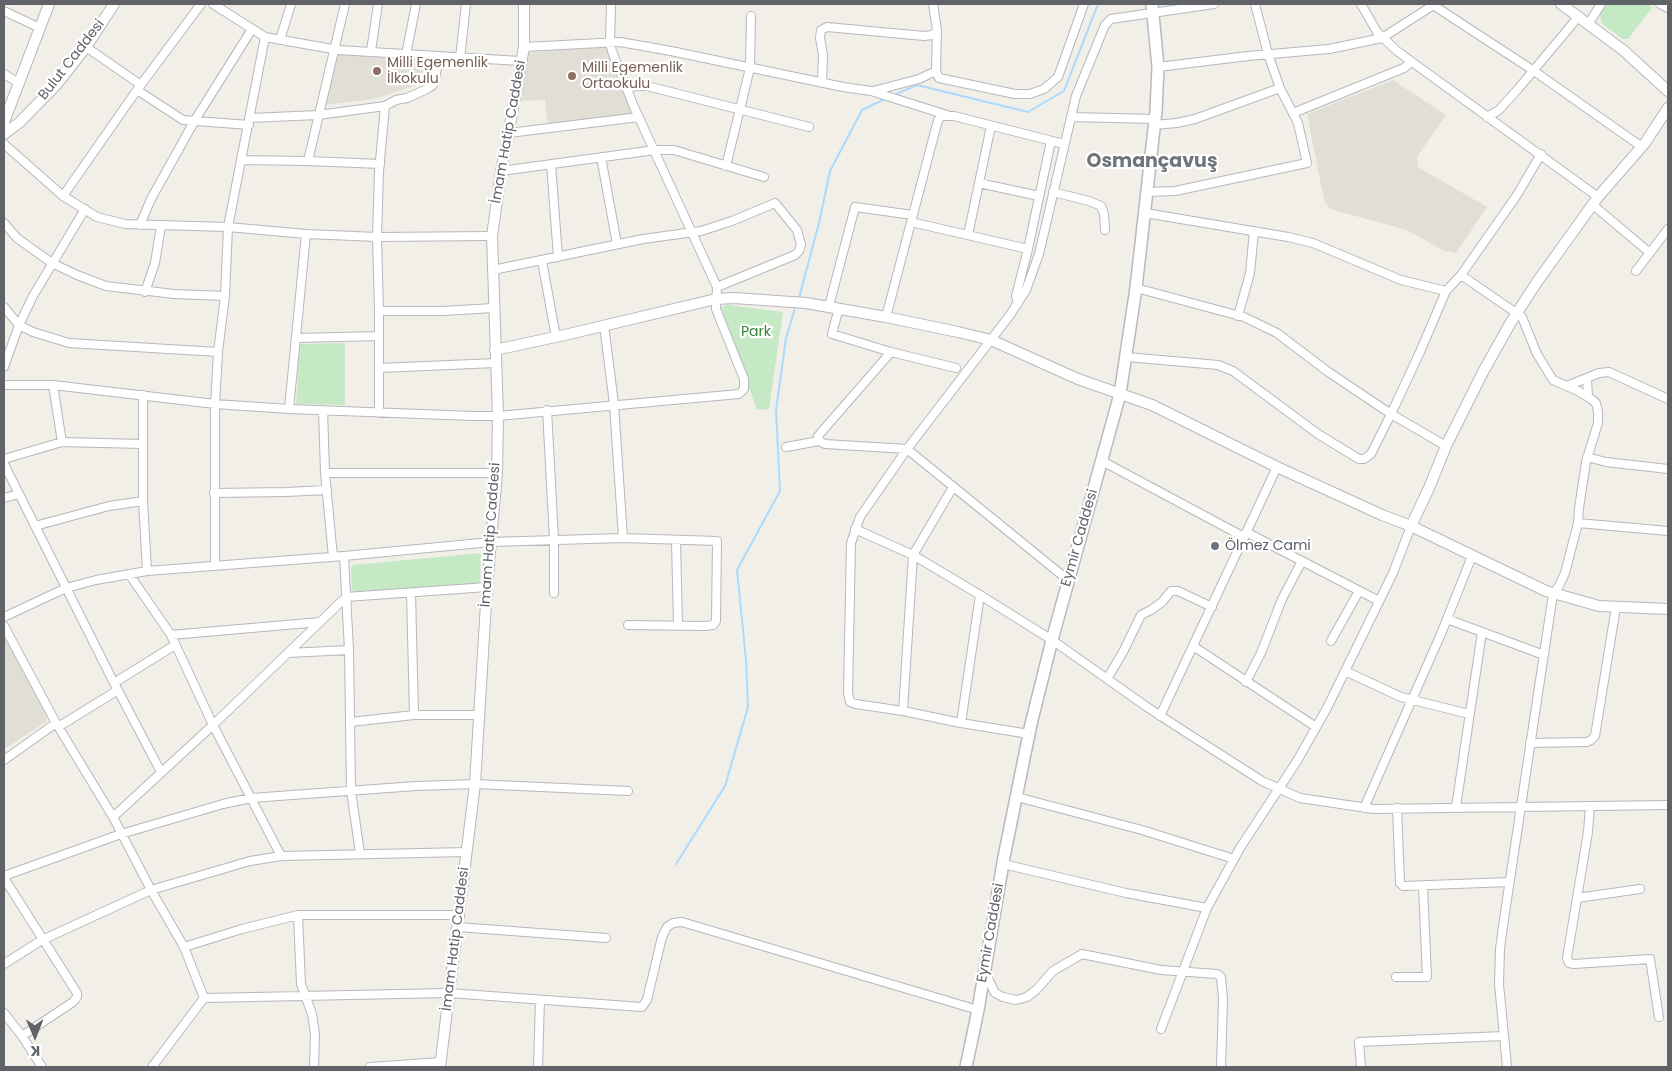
<!DOCTYPE html>
<html>
<head>
<meta charset="utf-8">
<style>
  body { margin:0 }
  #map { position:relative; width:1672px; height:1071px; overflow:hidden; background:#f1efe8; font-family:Poppins,sans-serif }
  canvas { display:block }
  .frame { position:absolute; inset:0; border:5px solid #5f6368; pointer-events:none }
  .north { position:absolute; left:10px; top:1011px; width:50px; height:50px; -webkit-text-stroke:4px #fff; paint-order:stroke; rotate:179deg; font-size:14px; font-weight:700; line-height:20px; text-align:center; color:#5f6368 }
  .north::after { content:''; display:block; margin:auto; width:18px; height:22px; background:#5f6368; clip-path:polygon(50% 0,100% 100%,50% 72%,0 100%) }
</style>
</head>
<body>
<div id="map">
<canvas width="1672" height="1071"></canvas>
<div class="frame"></div>
<div class="north">K</div>
</div>
<script>
const ctx = document.querySelector('canvas').getContext('2d');
ctx.lineJoin = 'round';
function paint(path, color) { ctx.fillStyle = color; ctx.fill(path, 'evenodd'); }
const poly = rows => new Path2D(rows.map(r => 'M' + r).join(''));
function strokePath(path, color, width, dash) { ctx.strokeStyle = color; ctx.lineWidth = width; ctx.lineCap = dash ? 'butt' : 'round'; ctx.setLineDash(dash || []); ctx.stroke(path); }
function write(font, color, halo, rows, align = 'center') {
  ctx.font = font + ' Poppins,sans-serif'; ctx.lineWidth = 4.5; ctx.setLineDash([]); ctx.textBaseline = 'middle'; ctx.strokeStyle = halo; ctx.fillStyle = color; for (const [text, x, y, turn = 0] of rows) {
    ctx.save(); ctx.translate(x, y); ctx.rotate((+turn || 0) * Math.PI / 180); ctx.textAlign = isNaN(turn) ? turn : align; if (halo) ctx.strokeText(text, 0, 0); ctx.fillText(text, 0, 0); ctx.restore();
  }
}
paint(poly([
  [606,45,637,115,548,126,545,100,520,101,528,53],
  [336,50,427,58,420,84,374,99,323,105],
  [1393,80,1446,115,1417,157,1418,167,1487,207,1456,253,1444,251,1407,230,1330,209,1324,200,1307,114],
  [4,632,48,716,46,722,4,749]
]), '#e1ded6');
paint(poly([
  [1607,4,1649,4,1652,8,1628,39,1623,39,1601,23,1600,14],
  [728,305,783,312,769,409,757,410,721,307],
  [345,343,345,405,296,404,300,344],
  [481,553,480,581,478,584,354,593,352,591,351,568,353,565]
]), '#c5e8c5');
strokePath(poly([
  [894,95,917,85,1028,112,1064,91,1098,4],
  [799,298,819,223,830,171,862,110,887,98],
  [676,864,725,786,748,707,746,660,737,570,780,491,776,410,786,338,796,305]
]), '#aadaff', 2);
const minor = poly([
  [213,4,265,37,338,50,520,61],
  [1361,4,1377,32,1397,51,1598,197],
  [1660,4,1668,8],
  [1433,5,1534,71,1642,147],
  [4,11,40,28],
  [1589,23,1601,4],
  [280,40,291,4],
  [86,47,141,85],
  [524,47,620,42,671,51,843,87,871,91,947,115],
  [371,51,378,4],
  [406,55,416,4],
  [460,58,466,4],
  [1158,67,1248,56,1329,49,1382,38,1435,4],
  [936,71,939,78,1015,94,1030,94,1044,89,1058,77,1084,4],
  [4,74,19,83],
  [822,83,823,55,820,38,821,30,827,27,924,36,933,35,937,30,933,4],
  [627,89,635,86,647,86,809,127],
  [137,90,183,120,249,125],
  [873,91,919,79,936,71,937,30],
  [1293,113,1404,68,1411,62],
  [1071,117,1155,119],
  [1487,117,1499,110,1518,89,1579,16],
  [250,118,318,115,385,106],
  [1154,125,1177,123,1195,119,1280,88],
  [509,133,639,117],
  [4,144,63,196,97,217,125,224,228,227,306,234,377,237,492,236],
  [601,157,617,244],
  [242,160,308,161,380,164],
  [308,161,345,4],
  [551,164,558,257],
  [726,166,750,68,751,16],
  [501,171,655,150,674,150,764,177],
  [979,183,1039,196],
  [1053,192,1089,201,1101,206,1104,214,1105,230],
  [1147,192,1175,191,1307,163,1298,123,1280,88,1268,54,1255,4],
  [63,196,137,90,201,4],
  [1593,205,1650,253],
  [1145,213,1288,237,1313,243,1401,280,1446,291],
  [911,222,1028,249],
  [4,223,17,238,52,263,77,275,106,286,174,294,225,296],
  [140,225,151,199,195,120,252,29],
  [968,235,991,126],
  [542,261,556,337],
  [493,270,643,239,701,231,732,221,775,203,797,230,801,245,799,251,795,255,717,287],
  [1636,271,1668,229],
  [1461,275,1522,317,1537,354,1553,380,1578,391,1591,399,1596,403,1598,412,1598,423,1586,462,1579,508,1578,523,1565,573,1559,586,1553,594,1503,926,1500,949,1499,984,1507,1067],
  [1136,288,1244,317,1277,333,1327,371,1391,414,1446,446],
  [145,292,155,263,161,226],
  [1018,303,1016,296,1028,249,1051,141],
  [829,306,855,207,913,215],
  [4,307,19,325,33,332,69,343,218,352],
  [839,308,832,334,891,352,956,368],
  [379,311,443,311,493,308],
  [1238,316,1250,273,1254,231],
  [886,317,938,120,942,116,954,116,1064,144],
  [604,325,614,404,623,538],
  [296,338,379,336],
  [891,352,818,436,819,441,825,444,907,449,1068,580],
  [1127,357,1218,365,1233,371,1318,434,1359,459,1364,459,1371,454,1391,414,1420,352,1446,291,1461,275,1517,195,1541,154],
  [4,367,19,325,33,296,85,209],
  [379,368,496,363],
  [1587,378,1588,397],
  [4,385,53,385,215,404,289,409,473,416,498,416,739,394,744,389,744,379,716,309,717,287,634,107,612,51,610,43,611,4],
  [1567,386,1599,373,1609,372,1668,399],
  [143,395,143,501,147,571],
  [289,409,306,234],
  [323,410,325,473,333,557],
  [547,410,554,539,554,593],
  [379,413,379,311,377,237,379,172,385,106,396,100,407,98,427,89,433,85,440,57],
  [62,442,143,444],
  [786,447,819,441],
  [1587,457,1606,462,1668,469],
  [4,459,62,442,53,385],
  [1102,461,1244,537],
  [4,464,114,683,161,772],
  [325,473,497,473],
  [214,493,286,492,327,490],
  [4,498,19,494],
  [1578,523,1668,531],
  [35,526,109,506,143,501],
  [855,529,913,555,980,595,1052,640,1147,707,1187,733,1262,781,1300,798,1374,809,1668,805],
  [1246,532,1379,601],
  [676,540,678,626],
  [344,556,349,650,351,791,360,853],
  [215,566,215,404,218,352,225,296,228,227,265,37],
  [129,574,171,635,320,622],
  [411,593,414,715],
  [4,617,66,588,96,580,147,571,344,556,491,542,623,538,717,541,716,621,713,625,705,626,628,625],
  [1447,619,1544,655],
  [4,626,56,723,113,817,151,890,184,947,204,998],
  [171,635,213,725,281,856],
  [1331,641,1359,591],
  [1193,646,1316,727],
  [288,653,349,650],
  [1345,671,1401,697,1469,714],
  [1107,679,1123,652,1141,615,1151,610,1162,602,1171,591,1178,591,1212,607],
  [1246,682,1261,653,1282,599,1302,561],
  [114,683,175,645],
  [903,711,913,555,953,487],
  [1160,716,1277,467],
  [350,722,414,715,480,715],
  [961,723,980,595],
  [58,727,118,690],
  [1029,734,961,723,903,711,856,704,850,702,848,693,851,543,860,517,907,449,1010,315,1026,290,1039,254,1076,96,1105,25,1111,19,1214,4],
  [1530,743,1587,742,1591,740,1595,736,1616,607],
  [4,760,56,723],
  [1017,797,1142,830,1234,859],
  [1590,806,1588,832,1567,958,1569,963,1574,964,1650,959,1659,1017],
  [1456,807,1482,632],
  [1364,808,1441,634,1472,556],
  [1397,808,1400,883,1403,886,1509,882],
  [113,817,213,725,346,597,487,587],
  [1003,864,1126,893,1207,908],
  [4,876,121,834,223,804,251,798,416,786,475,784,628,791],
  [4,878,77,993,77,997,73,1002,22,1036],
  [1577,898,1640,889],
  [298,915,301,984,312,1014,315,1034,314,1067],
  [458,927,606,938],
  [184,947,242,929,298,915,460,915],
  [4,964,42,940,151,890,250,861,281,856,467,852],
  [985,972,995,993,1003,997,1016,1000,1027,997,1036,990,1053,971,1082,954,1161,970,1217,974,1221,977,1223,999,1221,1067],
  [1396,977,1427,977,1423,886],
  [204,998,449,993,642,1007,647,1000,662,937,667,927,673,923,682,922,978,1010],
  [4,1013,22,1036,42,1067],
  [1161,1029,1207,908,1240,848,1297,761,1327,708,1393,573,1411,526],
  [152,1067,204,998],
  [370,1067,441,1062],
  [538,1067,540,1000],
  [1361,1067,1359,1042,1504,1036]
]);
const tertiary = poly([
  [1561,4,1623,50,1668,91],
  [4,122,49,4],
  [4,134,20,122,57,84,86,47,114,4],
  [495,350,569,334,716,299,734,298,806,303,886,317,958,332,991,340,1078,379,1152,405,1277,467,1382,515,1411,526,1546,591,1599,606,1668,609],
  [1411,526,1429,488,1446,446,1483,372,1511,322,1537,282,1598,197,1645,143,1668,108],
  [440,1067,475,784,487,587,497,473,498,416,492,236,501,171,506,147,524,47,524,4]
]);
const secondary = poly([
  [966,1067,978,1010,1004,857,1031,724,1052,640,1120,394,1136,288,1156,111,1158,67,1152,4]
]);
strokePath(minor, '#b5b8bc', 10);
strokePath(tertiary, '#b5b8bc', 12);
strokePath(secondary, '#b6babf', 14);
strokePath(minor, '#fff', 8);
strokePath(tertiary, '#fff', 10);
strokePath(secondary, '#fff', 11);
for (const [x, y, r, color] of [
  [377,71,5,"#8d6e63"],
  [572,76,5,"#8d6e63"],
  [1215,546,5,"#6b7280"]
]) { const dot = new Path2D(); dot.arc(x, y, r, 0, 2 * Math.PI); ctx.fillStyle = color; ctx.fill(dot); strokePath(dot, '#fff', 2); }
write('14px', '#5f6368', '#fff', [
  ["Bulut Caddesi",72,60,-52],
  ["İmam Hatip Caddesi",509,132,-80],
  ["İmam Hatip Caddesi",491,535,-86],
  ["Eymir Caddesi",1080,538,-74],
  ["Eymir Caddesi",991,933,-80],
  ["İmam Hatip Caddesi",456,939,-83]
]);
write('14px', '#785e54', '#fff', [
  ["Milli Egemenlik",387,63],
  ["İlkokulu",387,79],
  ["Milli Egemenlik",582,68],
  ["Ortaokulu",582,84]
], 'left');
write('14px', '#348238', '#fff', [
  ["Park",756,332]
]);
write('14px', '#5b616d', '#fff', [
  ["Ölmez Cami",1225,546]
], 'left');
write('bold 19px', '#70757a', '#fff', [
  ["Osmançavuş",1152,162]
]);
</script>
</body>
</html>
